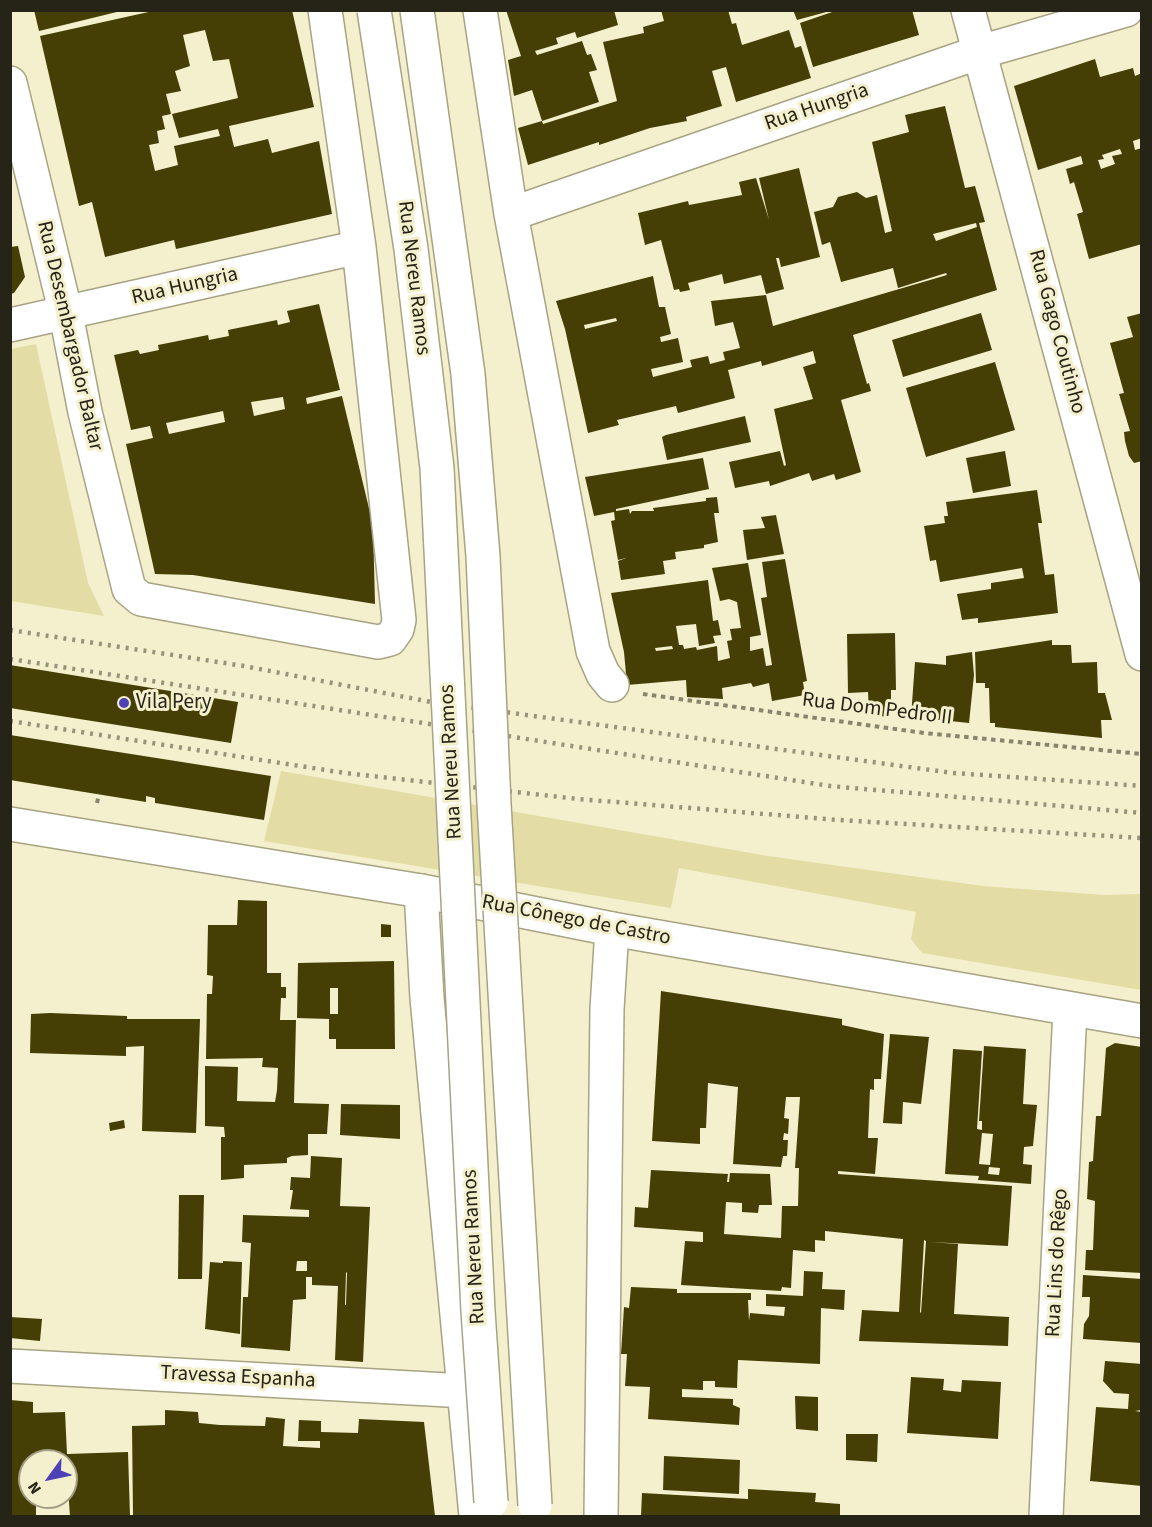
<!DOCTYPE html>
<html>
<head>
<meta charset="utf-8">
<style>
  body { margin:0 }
  #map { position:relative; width:1152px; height:1527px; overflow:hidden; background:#f4f0ce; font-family:"Source Sans 3",sans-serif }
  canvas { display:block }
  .frame { position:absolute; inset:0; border:12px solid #262417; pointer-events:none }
  .north { position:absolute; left:18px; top:1449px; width:60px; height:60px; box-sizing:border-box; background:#f4f0ce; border:2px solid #a29e85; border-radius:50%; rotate:237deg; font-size:16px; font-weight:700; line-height:24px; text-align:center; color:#262417 }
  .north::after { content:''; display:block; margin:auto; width:21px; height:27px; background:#4e40b7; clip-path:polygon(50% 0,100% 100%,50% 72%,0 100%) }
</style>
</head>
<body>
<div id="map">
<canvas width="1152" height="1527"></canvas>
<div class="frame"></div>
<div class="north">N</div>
</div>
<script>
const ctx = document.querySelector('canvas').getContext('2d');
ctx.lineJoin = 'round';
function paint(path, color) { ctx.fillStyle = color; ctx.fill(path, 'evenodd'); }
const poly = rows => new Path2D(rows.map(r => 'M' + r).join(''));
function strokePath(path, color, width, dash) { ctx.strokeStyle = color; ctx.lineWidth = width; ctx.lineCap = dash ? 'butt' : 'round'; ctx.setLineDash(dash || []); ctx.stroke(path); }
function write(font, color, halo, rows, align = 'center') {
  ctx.font = font + ' "Source Sans 3",sans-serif'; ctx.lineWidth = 6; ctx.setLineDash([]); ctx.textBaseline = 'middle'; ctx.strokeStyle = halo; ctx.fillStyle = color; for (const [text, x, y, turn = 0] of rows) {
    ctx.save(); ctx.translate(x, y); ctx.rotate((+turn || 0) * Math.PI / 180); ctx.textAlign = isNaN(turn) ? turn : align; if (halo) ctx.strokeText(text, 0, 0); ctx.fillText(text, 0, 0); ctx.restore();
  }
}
paint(poly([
  [36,344,88,583,104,616,11,601,11,349],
  [281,771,768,856,983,886,1104,895,1141,894,1141,990,922,953,911,939,916,912,679,868,671,908,264,841]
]), '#e3dca5');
paint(poly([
  [34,10,121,10,121,11,39,31],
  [292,10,314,107,229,126,234,147,268,139,272,153,319,141,332,214,176,249,174,240,105,257,92,202,79,206,40,36,153,11],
  [205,30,213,61,229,59,238,98,172,114,179,138,218,129,220,136,174,146,178,165,155,171,149,145,159,143,157,131,165,129,162,116,171,114,166,94,181,91,175,71,190,66,183,35],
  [506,10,614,10,618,25,577,38,575,32,556,38,558,44,535,51,537,55,582,41,587,55,591,54,597,70,589,72,599,102,542,121,532,90,514,96,508,60,521,56],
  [661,10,728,10,732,24,736,23,742,45,789,30,795,48,801,46,811,78,736,102,726,67,712,71,722,106,686,117,687,121,650,128,599,145,599,142,528,165,518,128,542,121,543,124,617,101,603,42,644,33,643,27,664,21],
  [793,10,829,10,830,11,797,20],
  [838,10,912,10,919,35,813,67,800,23],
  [1095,59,1100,77,1133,68,1135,76,1142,73,1142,138,1133,141,1135,150,1142,148,1142,244,1089,259,1077,214,1083,212,1074,182,1070,184,1066,169,1083,164,1081,156,1038,170,1014,86],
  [1120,149,1122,154,1112,156,1115,164,1101,169,1098,160,1104,159,1102,155],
  [945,106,965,188,975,186,985,222,979,223,997,290,853,335,867,384,869,383,871,391,841,400,861,472,836,480,834,474,812,481,809,473,770,486,769,481,735,488,729,462,780,451,784,466,786,465,774,409,813,399,803,367,816,363,813,351,762,366,761,361,728,370,735,398,678,413,676,406,617,420,619,425,588,433,565,329,556,301,653,276,659,307,665,307,671,334,660,337,661,342,678,338,683,362,651,369,653,377,692,367,690,360,708,356,710,364,725,360,723,352,740,348,733,322,715,326,711,301,766,295,773,326,947,275,946,273,898,288,893,268,841,282,830,242,822,245,814,212,833,207,838,197,857,192,866,198,877,195,885,233,892,231,872,142,909,132,905,115],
  [976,223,977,227,936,241,933,234],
  [616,318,617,321,585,329,584,325],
  [799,168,820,257,781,267,779,258,776,258,784,289,766,294,761,275,724,284,722,274,688,283,690,290,680,292,679,289,674,290,661,240,645,245,638,213,688,201,689,205,742,195,739,182,756,178,769,220,759,178],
  [18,246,25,277,14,293,10,294,10,247],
  [319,304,340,390,306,398,307,404,342,396,373,525,375,604,193,575,155,574,126,444,153,438,150,426,131,430,114,355,138,350,140,354,159,350,158,345,208,335,209,340,229,336,228,330,277,320,278,325,290,322,287,311],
  [283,397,285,409,254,416,251,402],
  [223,411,225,422,169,434,166,423],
  [981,313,992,350,903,377,892,340],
  [1142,313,1142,461,1134,463,1129,456,1125,441,1124,432,1130,431,1119,394,1124,393,1110,343,1133,337,1127,317],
  [995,362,1015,430,926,457,906,388],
  [745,416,751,442,667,460,662,437,666,435],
  [1005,451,1011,486,973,493,966,458],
  [703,458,709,489,616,509,616,511,629,509,630,514,632,511,654,511,653,508,706,501,706,498,717,497,719,513,714,513,718,542,704,545,704,548,675,552,676,559,663,561,665,574,621,580,618,561,626,558,618,560,611,521,615,520,614,512,594,516,585,477],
  [1037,490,1042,523,1038,523,1045,575,1054,574,1058,613,978,623,978,618,962,620,957,594,991,589,991,583,1024,578,1022,568,940,582,936,560,930,561,924,526,945,523,944,516,948,516,946,502],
  [776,515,784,554,747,560,743,530,765,528,761,517],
  [785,559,807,681,803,682,805,695,772,701,769,683,753,687,751,683,722,688,723,699,687,697,686,680,627,685,624,652,611,593,708,580,713,621,718,620,721,635,713,636,715,643,699,646,696,624,676,626,679,645,683,645,684,649,696,647,697,650,717,646,718,661,730,658,727,641,732,640,730,629,741,628,737,602,729,599,720,601,712,568,748,563,761,635,750,637,750,651,763,648,766,666,772,665,761,598,767,597,762,562],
  [672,646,673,649,656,651,655,648],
  [895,633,896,690,891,690,891,717,869,715,868,692,848,693,847,634],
  [1052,640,1052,645,1071,645,1072,663,1097,662,1098,693,1105,693,1112,720,1101,720,1102,738,995,727,995,723,990,723,989,688,985,688,985,683,976,683,975,652],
  [972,652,974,675,969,723,911,717,915,662,946,665,946,656],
  [10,665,238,702,231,743,10,708],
  [10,735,271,776,264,820,155,803,155,798,146,796,146,802,10,780],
  [238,900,267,901,267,973,281,973,281,987,286,987,286,998,281,998,280,1020,296,1020,294,1103,329,1104,327,1134,308,1134,308,1155,292,1156,287,1158,287,1163,244,1165,244,1178,221,1180,221,1137,225,1137,224,1127,205,1126,205,1066,238,1067,237,1101,275,1102,277,1090,278,1068,262,1067,263,1058,206,1059,207,994,212,994,213,976,207,975,208,925,237,925],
  [381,924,391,925,391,937,381,937],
  [394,961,395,1049,336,1049,336,1039,329,1039,329,1019,297,1018,298,963],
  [330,988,338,988,338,1014,330,1014],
  [661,991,842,1019,842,1025,884,1034,881,1079,874,1079,874,1090,870,1089,868,1138,878,1138,875,1174,838,1171,838,1174,1012,1186,1008,1246,930,1242,958,1244,954,1314,1009,1317,1008,1346,859,1341,862,1310,899,1312,903,1239,825,1231,825,1241,815,1240,815,1252,793,1250,791,1288,782,1287,781,1291,681,1285,685,1241,703,1242,703,1232,634,1227,635,1207,648,1208,651,1170,728,1174,727,1182,729,1182,730,1173,770,1174,772,1205,759,1205,758,1213,742,1212,742,1203,726,1202,724,1234,781,1238,782,1206,798,1206,799,1168,795,1168,800,1097,786,1097,784,1118,789,1119,788,1134,784,1133,783,1140,788,1140,787,1156,783,1156,781,1167,733,1164,738,1087,708,1083,706,1128,700,1128,700,1144,652,1141],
  [924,1240,926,1241,921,1313,920,1312],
  [50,1013,127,1016,127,1019,200,1019,196,1133,142,1131,144,1046,126,1047,126,1056,30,1053,31,1014],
  [890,1034,929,1037,921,1104,903,1102,902,1124,883,1123],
  [1115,1043,1142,1047,1142,1273,1085,1270,1086,1250,1093,1250,1095,1201,1087,1199,1089,1162,1093,1161,1096,1116,1101,1116,1106,1048],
  [984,1046,1026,1049,1023,1104,1037,1105,1033,1146,1024,1147,1023,1164,1032,1165,1031,1184,978,1180,979,1176,945,1174,953,1049,982,1051,977,1129,982,1130,982,1121,979,1121],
  [982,1133,993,1134,990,1165,979,1164],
  [989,1167,1000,1168,999,1175,988,1174],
  [341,1104,400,1105,400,1139,340,1135],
  [124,1120,125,1128,110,1131,109,1123],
  [311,1156,342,1158,340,1206,370,1207,363,1362,335,1360,338,1286,312,1285,312,1277,306,1277,306,1299,293,1300,290,1351,241,1347,243,1297,248,1297,251,1243,242,1242,243,1215,309,1217,309,1210,290,1209,293,1190,290,1190,291,1177,310,1178],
  [297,1261,307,1261,307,1271,296,1271],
  [346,1272,347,1273,346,1305,345,1305],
  [179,1195,204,1195,202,1279,178,1279],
  [223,1261,242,1262,240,1334,205,1329,210,1262,223,1263],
  [804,1271,823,1272,822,1289,845,1290,844,1310,821,1308,820,1364,738,1360,737,1388,715,1387,715,1381,703,1381,703,1390,682,1389,682,1397,733,1399,733,1405,740,1408,739,1425,648,1419,650,1387,625,1386,627,1354,621,1354,624,1307,629,1308,631,1287,677,1289,677,1293,751,1293,751,1300,748,1300,749,1321,750,1313,784,1316,785,1307,766,1306,766,1294,803,1296],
  [1083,1275,1142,1279,1142,1343,1083,1339,1084,1324,1089,1316,1090,1297,1082,1297],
  [10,1317,42,1319,40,1341,10,1338],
  [1105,1361,1142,1364,1142,1410,1135,1411,1142,1412,1142,1486,1090,1481,1096,1407,1128,1409,1129,1394,1114,1393,1103,1381],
  [911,1377,944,1379,943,1390,961,1392,962,1380,1001,1382,998,1439,907,1433],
  [795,1396,818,1397,818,1431,796,1429],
  [10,1400,33,1402,33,1413,65,1412,67,1454,128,1452,130,1516,70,1516,66,1461,30,1461,30,1497,62,1497,62,1503,36,1504,36,1516,10,1516],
  [165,1410,198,1412,199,1423,220,1425,265,1426,266,1417,285,1419,283,1446,320,1448,320,1441,298,1441,299,1420,321,1421,321,1432,358,1433,359,1419,424,1422,435,1516,133,1516,132,1426,165,1425],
  [846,1434,878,1434,877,1462,846,1460],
  [664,1456,740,1460,739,1494,663,1490],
  [748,1489,816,1493,815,1502,840,1504,840,1516,641,1516,642,1493,748,1499]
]), '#453f05');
const street = poly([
  [480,10,511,214,593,651,603,674,612,685],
  [968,10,1142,654],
  [10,83,66,314,85,412,129,589,141,599,378,642,390,639,397,629,399,620,359,247,325,10],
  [511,214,980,52,1126,10],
  [10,325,359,247],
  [421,891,427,998,476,1516],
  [10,1366,466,1391],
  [601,1516,607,1009,612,929]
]);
const secondary = poly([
  [10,824,421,891,612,929,1142,1021],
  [1046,1516,1070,1009]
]);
strokePath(street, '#a7a383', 36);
strokePath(secondary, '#a7a383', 36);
strokePath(poly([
  [643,694,924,733,1142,754],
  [97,803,99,794]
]), '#88856e', 4, [4.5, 4.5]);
strokePath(street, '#fff', 33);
strokePath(secondary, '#fff', 33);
strokePath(poly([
  [10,630,244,666,431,702,953,773,1142,786],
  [10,659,830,786,1142,813],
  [10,721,345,773,578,799,839,820,1142,838]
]), '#96937a', 4.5, [3, 6]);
const secondaryBridge = poly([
  [374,10,411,249,437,468,478,1311,491,1502],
  [417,10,468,374,483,556,494,804,535,1505]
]);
strokePath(secondaryBridge, '#a7a383', 36, []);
strokePath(secondaryBridge, '#fff', 33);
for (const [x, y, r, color] of [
  [124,703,6,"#4e40b7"]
]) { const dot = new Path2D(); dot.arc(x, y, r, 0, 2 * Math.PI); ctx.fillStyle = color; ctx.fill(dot); strokePath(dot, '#f4f0ce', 2); }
write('21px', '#262417', '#f4f0ce', [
  ["Rua Hungria",817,108,-19],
  ["Rua Nereu Ramos",413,278,83],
  ["Rua Hungria",185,287,-13],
  ["Rua Gago Coutinho",1056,332,75],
  ["Rua Desembargador Baltar",69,336,77],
  ["Rua Dom Pedro II",877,710,7],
  ["Rua Nereu Ramos",452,762,-93],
  ["Rua Cônego de Castro",576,921,11],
  ["Rua Nereu Ramos",475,1247,-93],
  ["Rua Lins do Rêgo",1058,1263,-87],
  ["Travessa Espanha",238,1378,3]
]);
write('21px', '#262417', '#f4f0ce', [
  ["Vila Pery",136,703]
], 'left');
</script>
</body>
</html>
